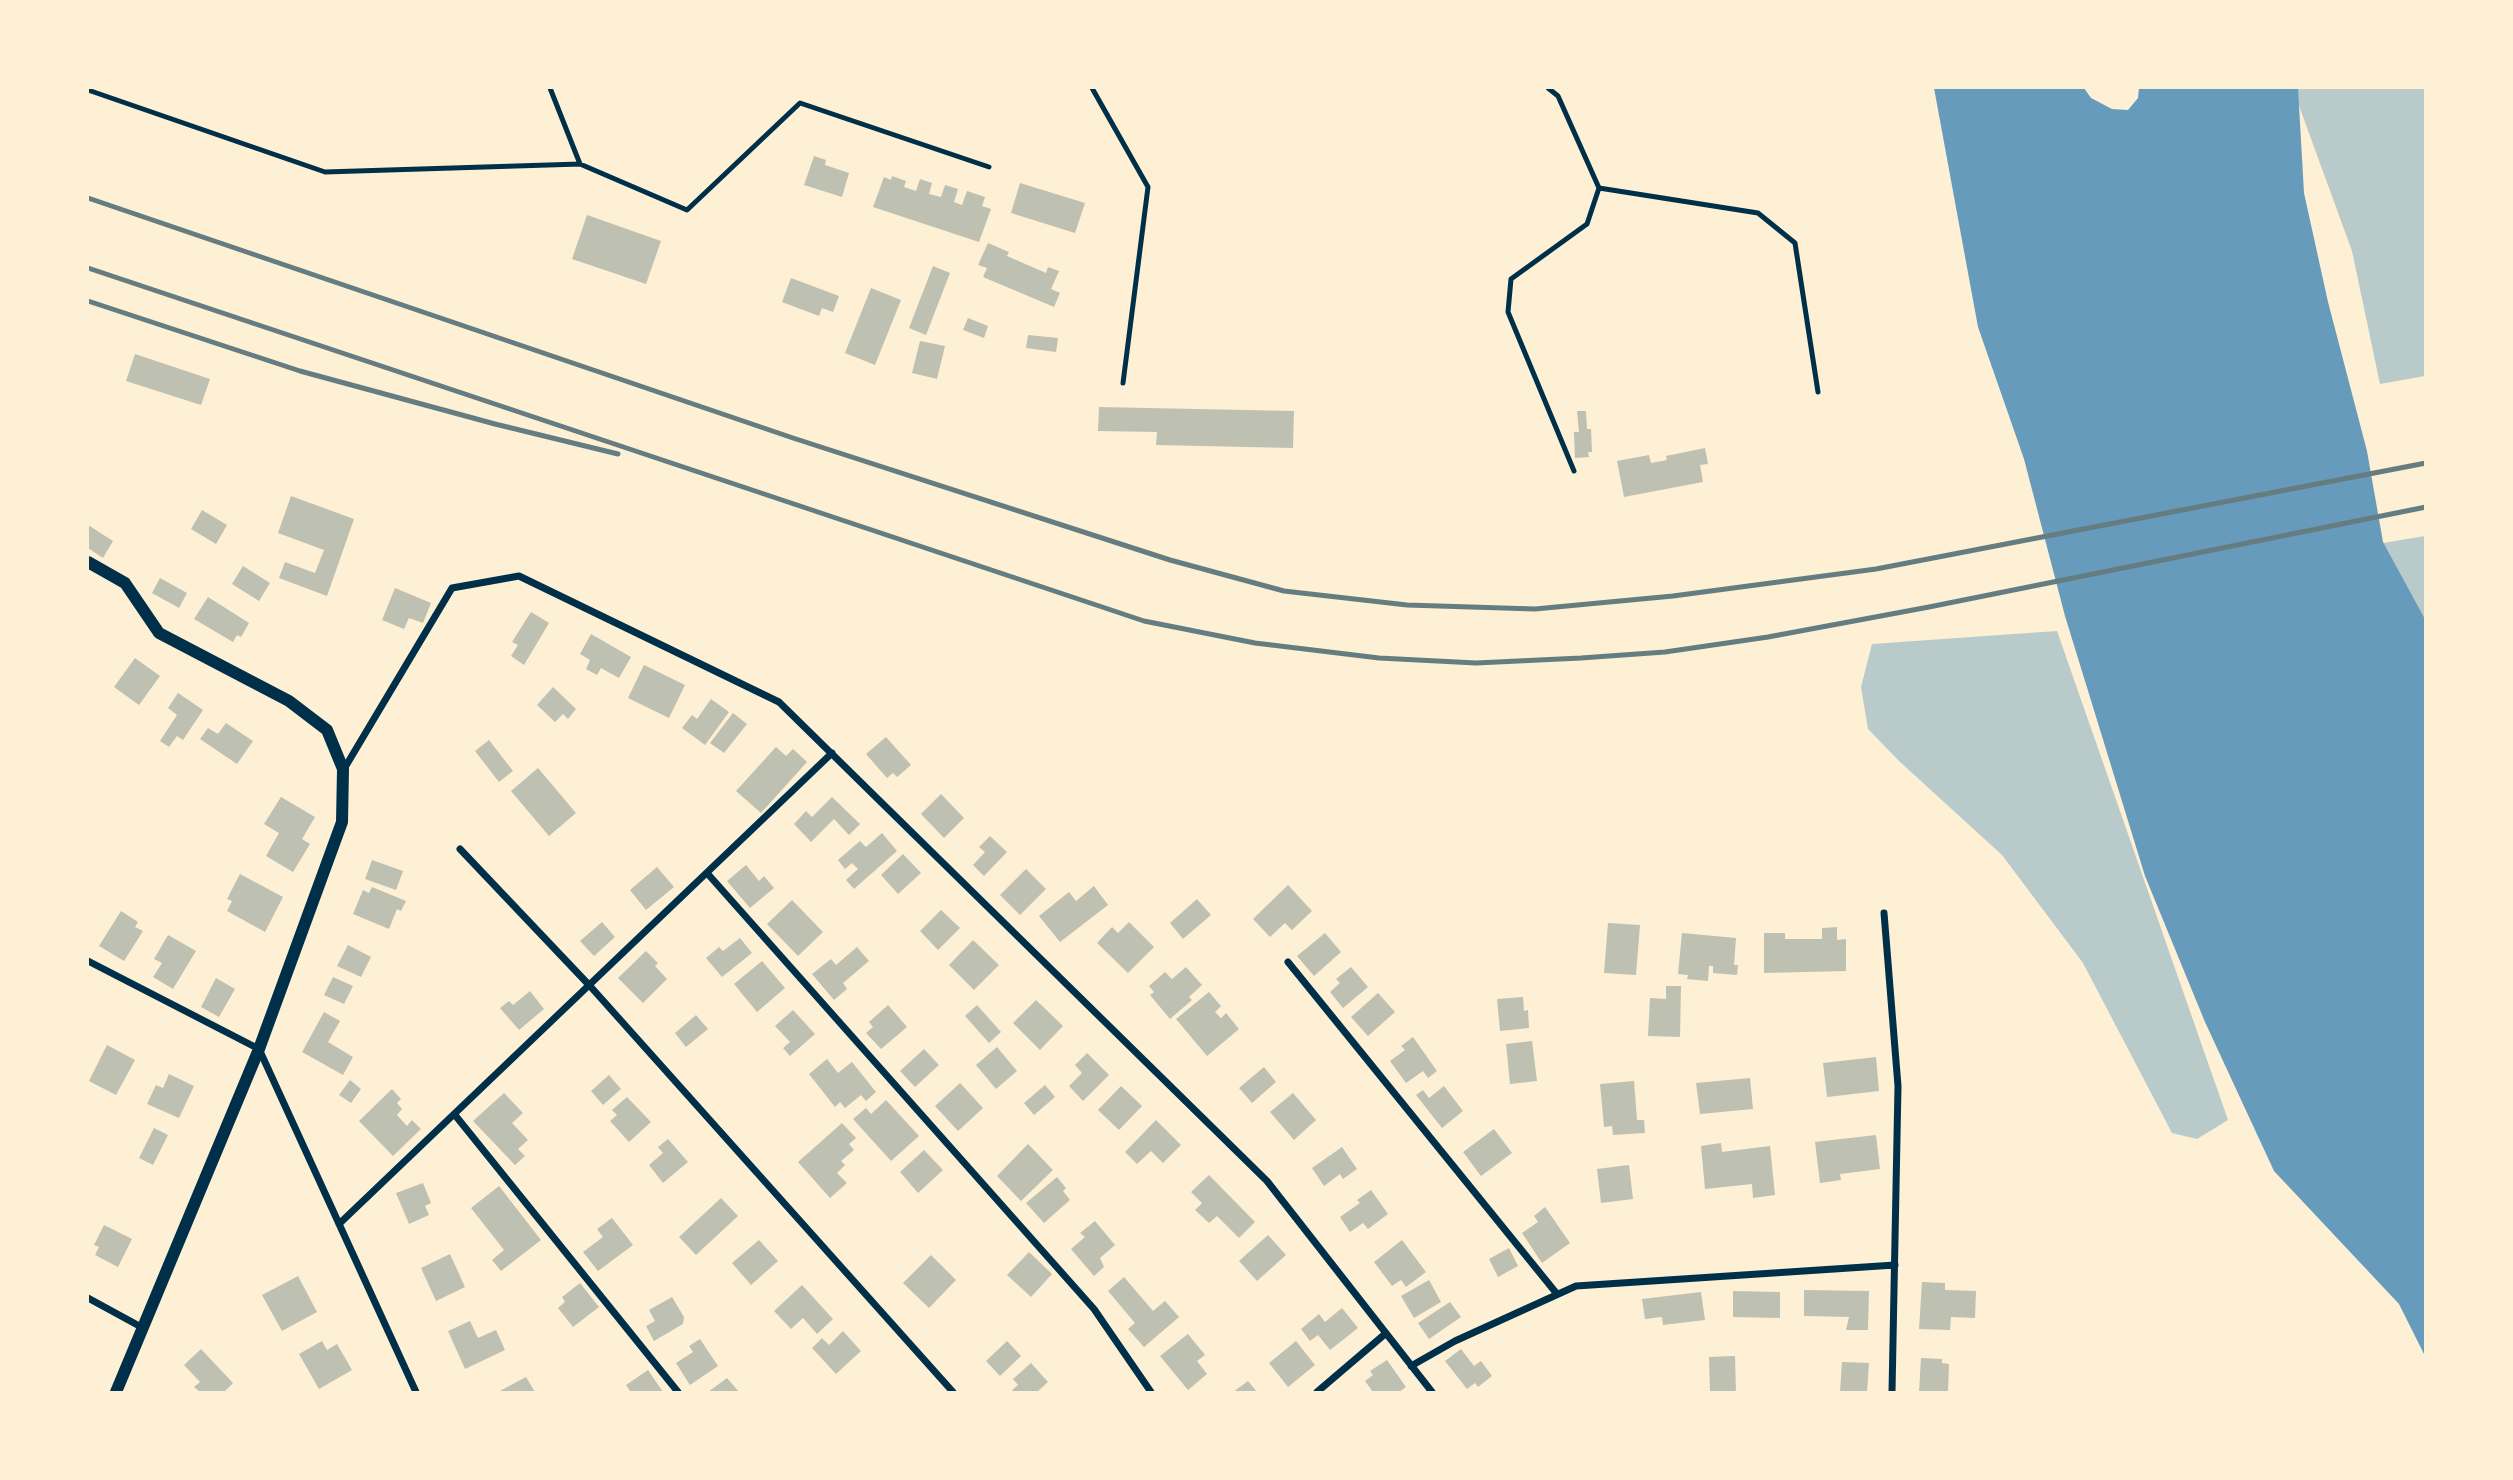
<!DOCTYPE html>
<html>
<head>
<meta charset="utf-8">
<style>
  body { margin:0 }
  #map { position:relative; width:2513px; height:1480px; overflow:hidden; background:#fdf0d5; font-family:"Golos Text",sans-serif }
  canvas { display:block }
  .frame { position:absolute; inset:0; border:89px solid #fdf0d5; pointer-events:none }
</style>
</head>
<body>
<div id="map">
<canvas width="2513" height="1480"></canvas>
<div class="frame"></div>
</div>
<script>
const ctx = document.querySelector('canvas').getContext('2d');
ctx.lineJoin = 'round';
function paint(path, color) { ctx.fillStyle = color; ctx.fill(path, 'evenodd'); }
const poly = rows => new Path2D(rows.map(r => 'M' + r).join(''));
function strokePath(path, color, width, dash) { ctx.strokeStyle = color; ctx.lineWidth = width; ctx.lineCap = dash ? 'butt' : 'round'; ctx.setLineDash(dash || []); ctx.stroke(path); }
paint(poly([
  [2298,88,2425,88,2425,376,2380,384,2352,251,2298,103],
  [2425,536,2425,619,2383,543],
  [2057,631,2228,1120,2197,1139,2172,1133,2083,963,2002,855,1899,761,1868,729,1861,687,1872,644]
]), '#b9caca');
paint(poly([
  [1934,88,2084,88,2091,98,2112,109,2128,110,2138,98,2139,88,2298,88,2304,193,2328,302,2367,451,2383,542,2425,619,2425,1356,2399,1304,2274,1171,2205,1022,2145,876,2065,616,2024,459,1978,327]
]), '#669bbc');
paint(poly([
  [814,156,826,160,825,165,849,173,842,197,804,185],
  [892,176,906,181,904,187,916,191,920,179,932,183,929,194,941,197,945,185,958,189,954,202,962,205,967,191,985,197,982,206,991,209,979,242,873,207,884,177,891,180],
  [1020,183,1085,203,1075,233,1011,213],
  [587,215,661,241,646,284,572,259],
  [988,243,1009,252,1007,256,1046,273,1048,267,1059,271,1051,289,1060,293,1054,307,983,277,987,268,978,265],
  [933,266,950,273,926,335,909,328],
  [791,278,839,296,833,312,822,308,819,316,782,302],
  [871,288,901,300,875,365,845,353],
  [968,318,988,326,984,338,963,330],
  [1028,335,1058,338,1056,352,1026,348],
  [920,341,945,346,937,379,912,373],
  [135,354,210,379,201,405,126,381],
  [1099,407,1294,411,1293,448,1156,445,1157,432,1098,431],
  [1577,411,1586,411,1587,429,1591,429,1592,452,1588,452,1589,457,1575,458,1574,432,1579,432],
  [1705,448,1708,464,1700,465,1703,482,1624,497,1617,461,1649,455,1651,463,1667,460,1666,456],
  [291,496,354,519,327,596,279,578,285,562,315,573,324,550,278,533],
  [202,510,227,525,216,544,191,529],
  [88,525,113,541,103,558,88,548],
  [243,566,270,583,259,601,232,584],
  [160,578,187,593,179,608,152,593],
  [395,588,431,603,423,623,409,618,404,629,382,620],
  [208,597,249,623,241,637,237,635,233,642,194,619],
  [531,612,549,623,524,665,511,656,518,645,512,642],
  [591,634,631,657,619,678,601,668,597,675,586,669,590,660,580,654],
  [135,658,160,676,139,705,114,687],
  [644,665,685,685,669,718,628,698],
  [553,687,576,709,568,719,563,714,555,722,537,705],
  [178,693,203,710,183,740,177,736,169,747,160,741,177,715,168,708],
  [711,699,729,712,705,745,682,728,692,715,697,719],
  [733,713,747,724,724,753,710,743],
  [226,723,253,741,237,764,200,739,208,728,218,734],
  [886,737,911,765,897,777,893,773,887,778,866,754],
  [489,740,513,771,499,782,475,751],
  [776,747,786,756,793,749,807,762,761,813,736,791],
  [538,768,576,813,549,836,511,791],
  [941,794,964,818,944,838,921,814],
  [281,797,315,817,302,839,310,844,293,872,266,856,279,833,264,824],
  [832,797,860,824,849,835,834,819,811,842,794,824,806,811,812,817],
  [882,833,897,851,854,889,846,880,858,869,852,863,845,869,838,860,860,841,866,847],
  [990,836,1007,852,984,876,973,865,985,852,979,847],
  [903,854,921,873,898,894,881,875],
  [372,860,403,871,396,890,365,879],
  [746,865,759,881,764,876,774,888,750,908,727,881],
  [657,867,674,887,646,910,630,890],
  [1026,869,1046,889,1020,915,1000,895],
  [240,874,283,897,265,932,227,911,232,901,227,899],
  [1288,885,1312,911,1292,930,1285,923,1270,937,1253,919],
  [1094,886,1108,905,1060,942,1039,916,1069,892,1076,901],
  [372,887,406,901,401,911,397,909,389,929,353,914,363,890,369,893],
  [1197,899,1211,915,1183,939,1170,923],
  [792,900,823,932,798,956,767,924],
  [941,910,960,928,938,950,920,931],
  [121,911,138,922,135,927,143,931,124,961,99,946],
  [602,922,615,937,594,956,580,941],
  [1129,922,1154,947,1128,973,1097,943,1112,927,1118,933],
  [1608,923,1640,925,1636,975,1604,973],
  [1837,927,1837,940,1846,939,1846,971,1764,973,1764,933,1785,933,1785,939,1822,939,1822,928],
  [1325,933,1341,952,1314,976,1297,956],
  [1682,933,1736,938,1734,965,1738,965,1737,975,1713,973,1713,966,1709,966,1708,981,1687,979,1688,975,1678,974],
  [168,935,196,951,173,989,153,977,162,963,154,959],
  [740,938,752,953,722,977,706,958,719,947,723,951],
  [973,940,999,965,974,990,949,965],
  [348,945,371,957,361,977,337,966],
  [857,947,869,961,843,983,847,989,834,1000,812,974,831,959,836,965],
  [646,951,658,963,655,966,667,979,643,1003,618,978],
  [762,961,785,988,757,1012,734,984],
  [1186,967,1202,985,1189,997,1192,1000,1170,1019,1150,995,1154,992,1149,986,1165,972,1172,979],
  [1351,967,1368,987,1343,1008,1330,992,1340,983,1336,979],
  [333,977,353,986,344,1004,324,995],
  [216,978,235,989,219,1017,201,1007],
  [1666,986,1681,986,1680,1037,1648,1036,1650,998,1666,999],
  [530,991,544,1009,519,1030,500,1008,509,1001,513,1005],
  [1209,992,1221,1006,1215,1012,1221,1018,1226,1013,1239,1029,1207,1056,1176,1019],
  [1378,993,1395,1012,1368,1036,1351,1017],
  [1523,997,1524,1011,1528,1010,1529,1028,1500,1031,1497,999],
  [1036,1000,1063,1026,1040,1050,1013,1023],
  [888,1005,907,1027,881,1049,866,1033,873,1027,869,1022],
  [977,1005,1001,1032,989,1043,965,1016],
  [793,1010,815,1034,790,1056,783,1048,790,1042,775,1026],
  [324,1012,340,1021,328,1042,353,1057,343,1075,302,1052],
  [696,1015,708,1029,686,1047,675,1033],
  [1413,1037,1437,1071,1428,1078,1423,1071,1406,1083,1390,1061,1405,1050,1401,1046],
  [1532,1041,1537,1081,1510,1084,1506,1044],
  [107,1045,135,1060,116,1095,89,1081],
  [997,1047,1017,1071,996,1089,976,1065],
  [924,1049,939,1065,915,1087,900,1071],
  [1087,1053,1109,1075,1083,1101,1069,1086,1082,1073,1075,1065],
  [1876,1057,1879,1091,1827,1097,1823,1063],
  [827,1059,838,1073,852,1062,876,1092,866,1101,861,1095,845,1108,840,1102,835,1107,809,1074],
  [1264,1067,1276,1082,1252,1103,1239,1088],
  [169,1074,194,1086,179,1118,147,1104,156,1085,163,1088],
  [609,1075,621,1089,603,1105,591,1091],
  [1750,1078,1753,1109,1700,1114,1696,1083],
  [350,1080,361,1089,351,1103,339,1095],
  [1634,1081,1637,1120,1644,1120,1645,1133,1613,1135,1612,1126,1604,1127,1600,1084],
  [960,1083,983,1108,958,1131,935,1106],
  [1045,1085,1055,1097,1034,1115,1024,1103],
  [1121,1086,1142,1106,1119,1130,1098,1110],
  [1444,1086,1463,1111,1442,1128,1416,1095,1423,1090,1429,1098],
  [392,1089,401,1099,397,1103,402,1109,397,1115,407,1126,412,1120,421,1129,393,1156,359,1121],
  [504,1093,523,1113,512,1123,528,1140,518,1149,525,1156,515,1165,473,1121],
  [1293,1093,1316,1120,1294,1140,1270,1112],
  [627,1097,651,1122,629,1142,610,1121,617,1115,612,1110],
  [886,1100,919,1136,891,1161,853,1119,866,1108,871,1114],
  [1156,1120,1181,1145,1163,1163,1151,1151,1137,1164,1125,1152],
  [842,1123,856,1138,849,1144,854,1150,841,1161,845,1165,837,1173,847,1183,830,1198,798,1162],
  [154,1128,168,1135,153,1165,139,1158],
  [1494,1129,1512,1153,1481,1176,1463,1152],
  [1876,1135,1880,1169,1840,1174,1841,1180,1820,1183,1815,1142],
  [668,1139,688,1162,663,1183,649,1165,663,1153,658,1147],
  [1721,1143,1722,1152,1770,1146,1775,1195,1753,1198,1752,1184,1705,1189,1701,1146],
  [1028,1144,1053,1170,1021,1201,997,1176],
  [1342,1147,1357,1169,1343,1179,1340,1174,1324,1186,1312,1168],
  [924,1150,943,1170,918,1193,900,1172],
  [1629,1165,1633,1199,1601,1203,1597,1169],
  [1209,1175,1255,1222,1239,1238,1217,1216,1209,1223,1195,1210,1202,1203,1191,1192],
  [1057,1177,1066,1188,1063,1191,1070,1200,1044,1223,1026,1203],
  [423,1183,431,1203,425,1206,429,1215,409,1224,396,1193],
  [499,1186,541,1240,501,1271,492,1260,504,1250,471,1208],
  [1371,1190,1388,1214,1368,1229,1363,1223,1350,1232,1340,1217,1360,1203,1357,1200],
  [721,1198,738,1216,696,1255,679,1237],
  [1545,1207,1570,1243,1542,1263,1522,1233,1538,1222,1534,1216],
  [612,1218,633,1245,598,1271,583,1252,603,1237,597,1229],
  [1095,1221,1115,1245,1100,1258,1104,1267,1094,1276,1071,1249,1085,1237,1080,1233],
  [104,1225,132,1239,118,1267,95,1255,99,1247,94,1245],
  [1268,1235,1286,1255,1257,1281,1239,1261],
  [759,1240,778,1261,751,1285,732,1263],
  [1402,1240,1426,1272,1406,1287,1401,1280,1392,1286,1374,1262],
  [1509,1248,1518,1266,1498,1277,1489,1259],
  [1029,1252,1052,1274,1031,1297,1007,1275],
  [450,1254,465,1287,436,1301,421,1268],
  [931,1255,956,1280,929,1308,903,1283],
  [298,1276,317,1312,282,1331,262,1295],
  [1124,1277,1153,1311,1165,1301,1179,1317,1144,1347,1128,1329,1135,1323,1108,1291],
  [1429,1280,1441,1302,1414,1318,1401,1296],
  [1922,1282,1945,1283,1945,1290,1976,1291,1975,1318,1951,1317,1950,1330,1919,1329],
  [580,1283,599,1307,573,1327,558,1308,565,1302,562,1297],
  [802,1285,833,1319,817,1334,803,1318,791,1329,774,1311],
  [1804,1290,1869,1291,1868,1330,1846,1330,1849,1317,1804,1316],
  [1733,1291,1780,1292,1780,1318,1733,1317],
  [1701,1292,1705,1320,1663,1325,1662,1317,1645,1319,1642,1299],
  [672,1297,684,1317,683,1324,654,1341,646,1326,655,1321,649,1310],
  [1450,1302,1461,1317,1429,1339,1418,1323],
  [1342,1308,1358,1328,1330,1350,1318,1335,1310,1341,1301,1329,1319,1314,1325,1322],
  [470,1321,478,1338,496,1330,505,1350,465,1369,448,1331],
  [843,1331,861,1351,836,1374,812,1348,822,1338,829,1345],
  [1188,1334,1205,1355,1197,1361,1207,1374,1188,1390,1160,1356],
  [700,1339,718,1366,690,1385,676,1363,693,1352,689,1346],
  [322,1341,327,1350,337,1344,352,1370,319,1389,299,1354],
  [1007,1341,1021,1356,1000,1376,986,1361],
  [1296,1341,1315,1365,1288,1387,1269,1363],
  [201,1349,233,1383,224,1392,200,1392,194,1387,200,1382,184,1365],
  [1461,1349,1474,1366,1481,1361,1492,1376,1478,1387,1475,1383,1467,1389,1445,1361],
  [1735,1356,1736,1392,1710,1392,1709,1357],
  [1921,1358,1942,1359,1942,1363,1949,1364,1948,1392,1919,1392],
  [1387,1360,1406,1387,1399,1392,1373,1392,1365,1381,1373,1375,1370,1371],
  [1842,1362,1869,1363,1867,1392,1840,1392],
  [1031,1363,1048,1382,1037,1392,1015,1392,1012,1390,1018,1385,1013,1379],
  [648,1370,663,1392,631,1392,626,1385],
  [526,1377,535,1392,498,1392],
  [727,1378,739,1392,708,1392],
  [1248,1381,1257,1392,1233,1392]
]), '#bec0b2');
strokePath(poly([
  [550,88,580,164,687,210,800,103,989,167],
  [1092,88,1148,187,1123,383],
  [1548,88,1558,96,1599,188,1758,213,1795,243,1818,392],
  [88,90,325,172,580,164],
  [1574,471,1508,312,1511,279,1587,224,1599,188]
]), '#003049', 5);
strokePath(poly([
  [344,769,452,588,519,576,779,702,1267,1181,1432,1392],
  [460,849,590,986,953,1392],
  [707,873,1094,1309,1151,1392],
  [1884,913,1898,1086,1892,1392],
  [88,961,259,1049,416,1392],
  [1288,962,1557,1294],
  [455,1115,678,1392],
  [339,1224,832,753],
  [88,1298,143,1328],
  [1411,1366,1455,1341,1576,1286,1895,1265],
  [1317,1392,1385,1334]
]), '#003049', 7);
strokePath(poly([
  [88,562,125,583,159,633,289,701,327,730,343,769,342,822,259,1049,116,1392]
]), '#003049', 12);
strokePath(poly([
  [88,198,793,438,1170,560,1284,591,1407,605,1535,609,1673,596,1876,569,2426,463],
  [88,268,1144,621,1255,643,1379,658,1476,663,1581,658,1665,652,1768,637,1929,607,2426,507],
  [88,301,300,371,495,424,618,454]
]), '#657d81', 5);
</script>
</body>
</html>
